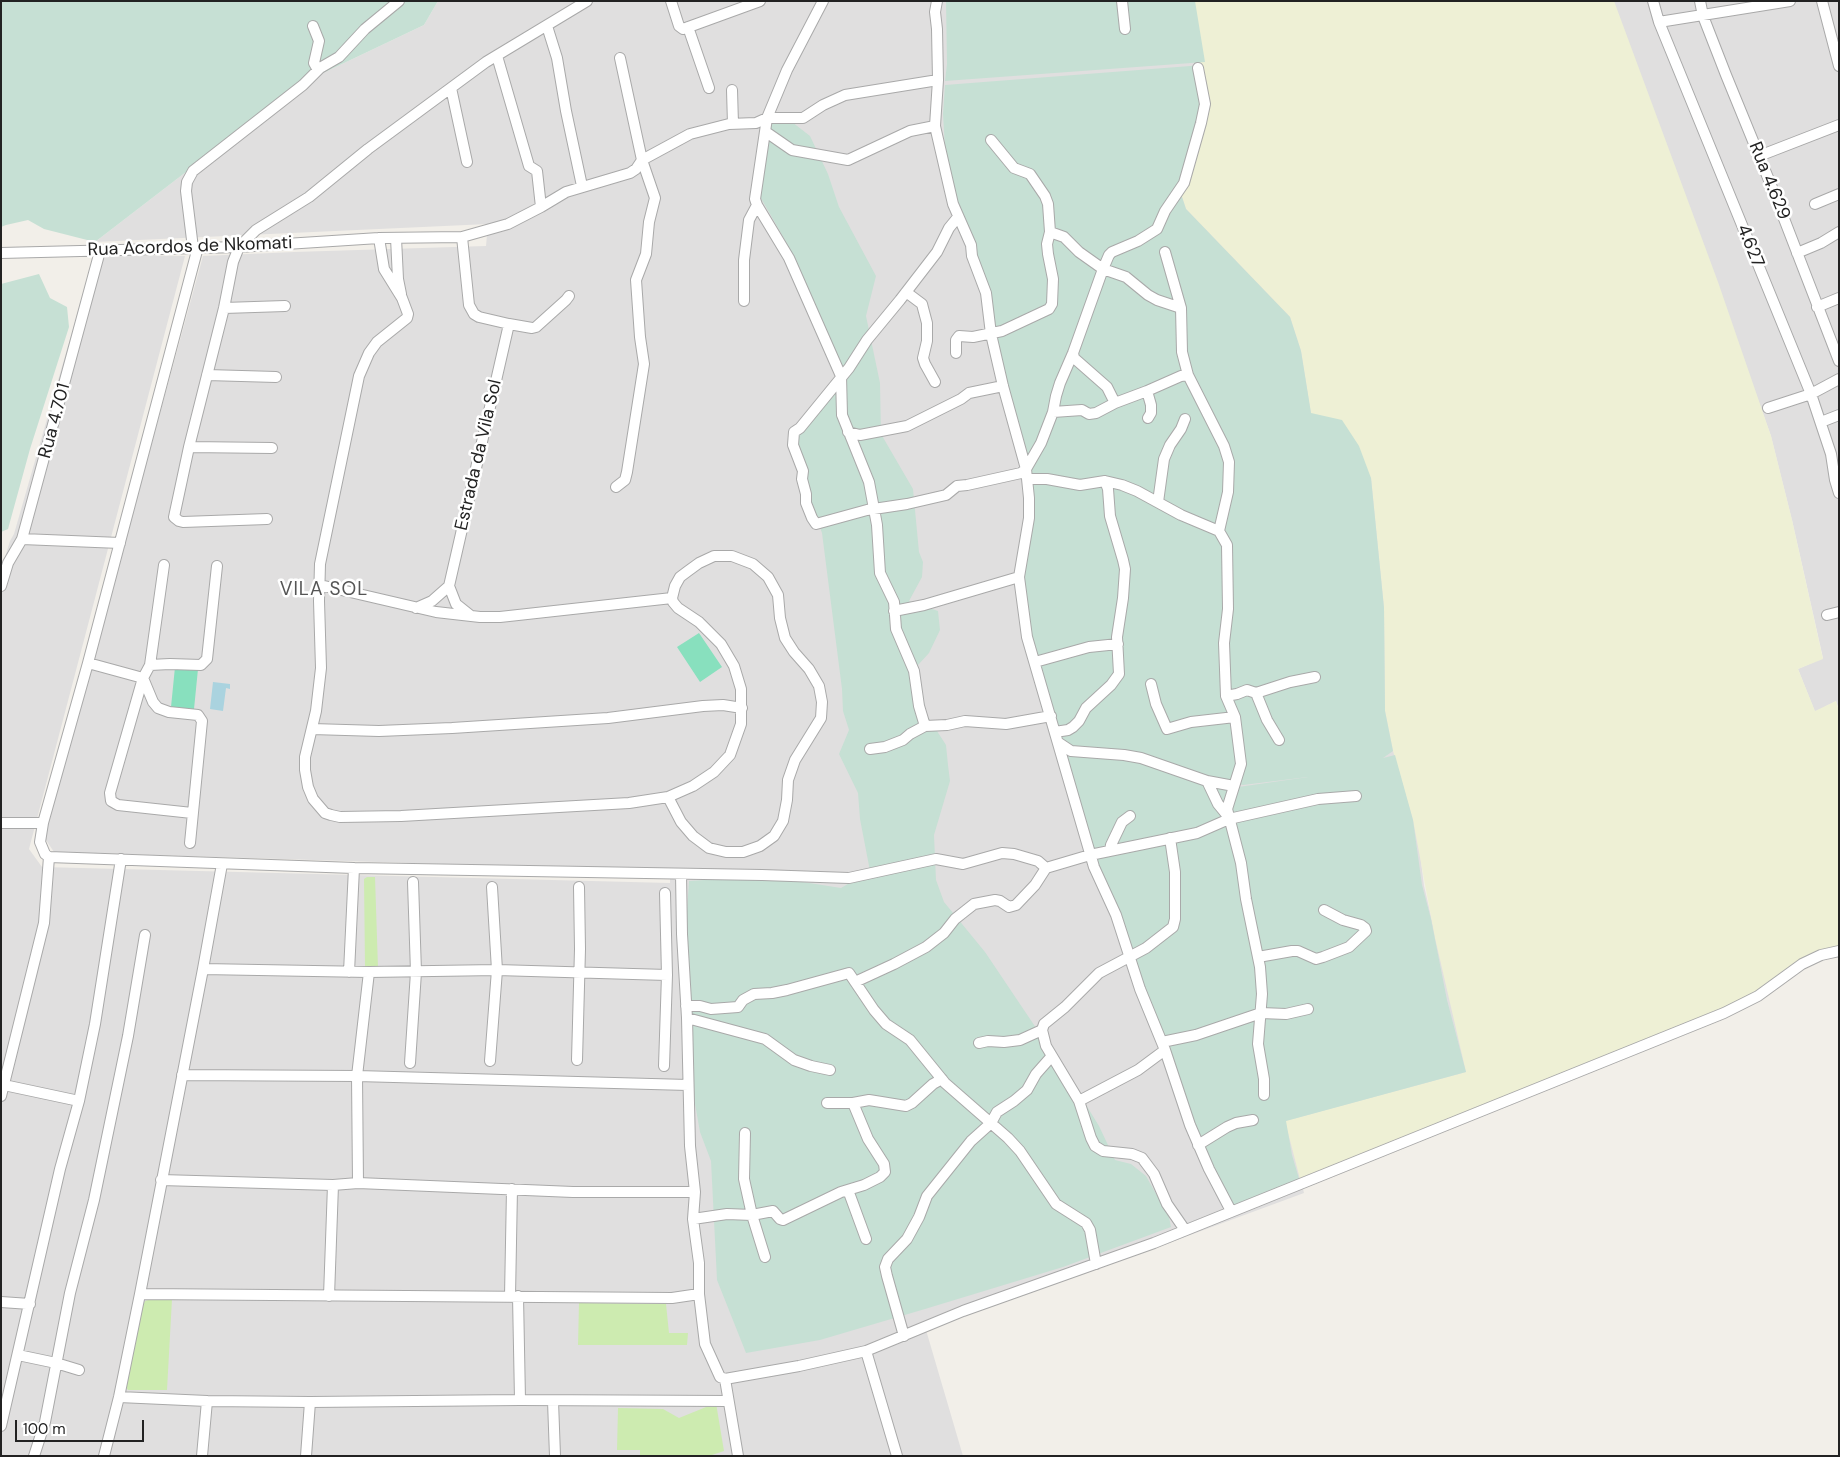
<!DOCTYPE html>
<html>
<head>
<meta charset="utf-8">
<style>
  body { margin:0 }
  #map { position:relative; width:1840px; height:1457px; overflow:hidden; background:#f2efe9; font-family:"DM Sans",sans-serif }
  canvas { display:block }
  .frame { position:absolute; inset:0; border:2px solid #222; pointer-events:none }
  .scale { position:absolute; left:15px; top:1420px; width:129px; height:22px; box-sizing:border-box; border:2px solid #222; border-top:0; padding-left:6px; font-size:15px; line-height:18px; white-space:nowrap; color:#222; -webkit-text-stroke:4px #fff; paint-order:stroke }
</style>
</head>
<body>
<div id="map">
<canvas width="1840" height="1457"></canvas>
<div class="frame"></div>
<div class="scale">100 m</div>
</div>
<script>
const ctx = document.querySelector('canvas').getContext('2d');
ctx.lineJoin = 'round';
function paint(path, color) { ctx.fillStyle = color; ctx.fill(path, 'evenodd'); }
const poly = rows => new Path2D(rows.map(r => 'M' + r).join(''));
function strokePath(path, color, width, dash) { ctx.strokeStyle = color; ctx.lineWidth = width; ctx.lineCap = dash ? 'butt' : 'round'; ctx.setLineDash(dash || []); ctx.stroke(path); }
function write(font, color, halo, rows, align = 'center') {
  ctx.font = font + ' "DM Sans",sans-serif'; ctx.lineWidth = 5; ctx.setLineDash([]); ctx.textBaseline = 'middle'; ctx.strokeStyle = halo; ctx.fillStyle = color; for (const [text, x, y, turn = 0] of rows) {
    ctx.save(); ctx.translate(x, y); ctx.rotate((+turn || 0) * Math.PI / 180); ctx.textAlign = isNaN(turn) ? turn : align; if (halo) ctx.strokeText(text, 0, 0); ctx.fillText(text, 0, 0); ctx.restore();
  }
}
paint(poly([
  [438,1,1204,1,1370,443,1424,886,1468,1074,1288,1124,1304,1193,1098,1269,926,1330,963,1456,1,1456,1,570,10,541,14,534,94,255,185,256,29,849,42,867,670,883,670,871,54,852,44,837,203,256,294,252,486,246,488,224,95,242,186,172,321,74,424,25],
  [1613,1,1839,1,1839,709,1836,701,1815,712,1798,669,1823,658,1792,520,1771,436]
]), '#e0dfdf');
paint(poly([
  [1194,1,1614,1,1718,282,1771,436,1792,520,1823,659,1798,669,1815,711,1836,701,1839,711,1839,951,1821,955,1758,996,1301,1183,1285,1121,1466,1072,1435,938,1413,820,1393,751,1385,711,1384,608,1371,478,1311,414,1301,351,1290,317,1186,209,1181,194,1201,89]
]), '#eef0d5');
paint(poly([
  [367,877,375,877,378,968,366,967,365,966,364,879],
  [151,1299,172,1299,167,1390,128,1390,125,1385,142,1308,145,1301],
  [579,1303,666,1304,669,1333,688,1333,687,1345,578,1345],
  [716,1403,724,1451,709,1456,640,1456,640,1450,617,1450,618,1408,663,1409,679,1418]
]), '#cdebb0');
paint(poly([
  [1,1,438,1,424,25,321,74,186,172,95,242,44,229,28,220,6,225,1,227],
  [946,1,1195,1,1205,62,945,81,947,64],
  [1203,65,1205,93,1200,122,1183,176,1181,194,1186,209,1290,317,1301,351,1311,413,1342,420,1359,446,1371,478,1384,608,1385,711,1393,751,1383,758,1395,755,1413,820,1422,885,1431,919,1447,1000,1466,1072,1286,1121,1292,1155,1300,1182,1231,1207,1195,1126,1152,1007,1138,975,1135,961,1091,844,1063,752,1122,756,1218,785,1238,787,1308,777,1243,785,1211,779,1136,754,1082,749,1060,742,1031,639,1022,578,1027,543,1035,499,999,358,988,295,973,247,952,193,945,148,943,114,945,85],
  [779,122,792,122,810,136,828,174,839,207,876,276,866,316,880,383,881,434,913,489,919,552,923,562,922,577,909,601,938,611,940,630,929,653,918,665,926,714,946,745,948,765,950,781,934,835,936,880,944,902,985,952,1067,1074,1099,1126,1115,1160,1131,1164,1146,1176,1169,1217,1171,1227,1063,1267,925,1309,820,1340,746,1353,717,1280,711,1161,700,1132,692,1087,685,941,689,881,765,876,841,888,870,871,860,819,858,793,839,754,849,730,843,711,842,689,822,533,813,508,795,436,846,380,794,256,758,193,771,124],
  [39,274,50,298,67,307,69,327,30,449,8,529,1,532,1,284]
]), '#c6e0d4');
paint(poly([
  [699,633,722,667,700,682,677,647],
  [175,667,198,669,194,709,171,707]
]), '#88e0be');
paint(poly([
  [213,682,230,684,230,689,226,688,223,711,210,709]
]), '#aad3df');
const minor = poly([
  [671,1,679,26,683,29,760,1],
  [823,1,787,70,767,118,755,199,757,205,789,258,841,376,842,415,869,482,877,525,880,573,894,602,896,629,914,671,919,706,925,726],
  [937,1,935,12,937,29,938,80,935,126,953,204,971,245,972,256,986,293,991,334,1003,386,1026,469,1029,498,1029,518,1019,577,1027,637,1094,867,1116,915,1140,989,1165,1050,1190,1125,1209,1169,1231,1211],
  [1122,1,1125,29],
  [1653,1,1659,22,1811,394,1831,454,1835,480,1839,493],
  [1700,1,1703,16,1726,75,1771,185,1839,361],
  [1822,1,1839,66],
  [1659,22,1790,1],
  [313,26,319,41,314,63,318,70],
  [547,26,557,58,566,111,582,186],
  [688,27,709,88],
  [497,56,529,166,537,171,541,207],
  [451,88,467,162],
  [732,90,733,124],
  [766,132,792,150,848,160,910,131,935,126],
  [1759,156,1839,125],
  [1815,204,1839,194],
  [958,217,949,228,937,252,900,300,867,340,849,368,800,428,794,432,793,445,803,471,802,479,806,494,806,503,812,518,816,524,867,510,907,504,946,495,957,486,967,485,1021,473,1026,469,1041,443,1053,412,1056,396,1060,383,1073,353,1103,269,1126,277,1148,295,1157,300,1181,308],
  [1050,232,1064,237,1079,252,1103,269,1109,255,1112,252,1138,241,1157,229,1165,211,1184,183,1201,123,1205,104,1198,68],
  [462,237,469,305,474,314,479,317,509,324,532,328,536,327,566,300,569,296],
  [379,238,384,269,402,298,408,314,407,318,377,342,369,353,359,376,320,564,319,601,321,668,316,711,305,757,305,770,308,787,313,799,325,813,331,815,340,817,401,816,629,803,668,797,693,786,714,772,730,755,741,724,741,689,734,666,721,644,699,622,678,608,673,602,672,598,675,586,680,577,688,571,699,563,714,556,732,556,753,564,768,577,778,595,780,618,785,638,794,652,809,669,819,686,822,702,821,718,795,760,788,780,787,800,783,821,774,836,760,846,743,852,726,852,709,848,693,836,681,822,668,797],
  [396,238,398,279,401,294],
  [198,247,88,663,43,823,40,842,45,854,49,857,354,868,762,875,849,878,936,859,963,864,1002,853,1014,854,1038,861,1046,868,1090,855,1197,833,1229,819,1318,799,1356,796],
  [193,248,186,191,187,182,193,171,303,85,320,68,339,57,365,29,399,1],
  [1165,252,1181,308,1182,352,1188,375,1224,446,1229,462,1228,492,1219,531],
  [1,253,239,247,379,238,462,237,508,224,541,207,566,192,630,173,636,169,642,160,690,134,729,124,756,123,767,118,803,118,823,105,845,95,938,80],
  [1797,253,1821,243,1839,232],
  [906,292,922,304,923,308,927,323,927,341,923,358,925,364,935,382],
  [744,301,744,260,749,220,757,205],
  [1817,307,1839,298],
  [224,308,285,306],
  [956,353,956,340,959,336,973,337,1002,331,1049,309,1052,304,1053,279,1048,254,1047,244,1050,232,1048,204,1045,196,1030,174,1014,168,991,140],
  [1073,353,1074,358,1107,387,1115,403],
  [207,375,276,377],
  [1768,408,1811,394,1839,379],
  [1053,412,1082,410,1089,414,1096,413,1115,403,1147,391],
  [1148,418,1151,413,1151,405,1147,391,1181,376,1188,375],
  [1821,422,1839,415],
  [848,432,860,435,907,426,961,399,969,393,1003,386],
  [189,447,272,448],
  [1027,479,1047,479,1080,485,1105,481,1122,485,1137,491,1181,515,1219,531,1227,545,1228,609,1224,643,1226,696,1235,717,1241,764,1227,809,1241,863,1246,899,1260,967,1262,994,1258,1044,1264,1079,1264,1095],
  [616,487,625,480,627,472,644,364,640,337,636,280,646,254,649,222,655,198,642,160,620,58],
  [1158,502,1164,459,1170,445,1181,429,1185,419],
  [267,519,183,522,179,521,174,517,189,447,224,308,233,262,239,247,256,230,309,197,368,149,486,62,587,1],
  [22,539,120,543],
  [320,585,436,612,480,617,500,617,672,598],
  [1,586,8,563,22,539,100,251],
  [449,586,456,604,471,616],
  [416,608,432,601,449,586,509,324],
  [894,611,924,605,1019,577],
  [1827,615,1839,612],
  [1035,662,1089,647,1118,644],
  [88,663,143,678],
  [150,665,164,565],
  [143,678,153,702,158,708,169,712,198,715,202,721,190,843],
  [1151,684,1156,704,1167,729,1191,722,1235,717],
  [1256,693,1267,720,1279,740],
  [1226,696,1237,694,1247,690,1256,693,1290,682,1315,677],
  [312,729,379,731,452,728,608,718,703,706,723,705,742,708],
  [1055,732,1068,730,1073,727,1079,721,1086,708,1111,685,1119,674,1117,637,1123,598,1125,569,1123,560,1110,516,1108,489,1105,481],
  [1059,743,1071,751,1124,755,1141,758,1207,781,1234,786],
  [870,749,885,747,903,740,910,734,925,726,947,725,965,721,1006,724,1051,716],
  [1207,781,1218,804,1227,815],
  [192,813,118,805,111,801,110,793,143,678,150,665,170,664,201,665,207,659,217,566],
  [1,823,43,823],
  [1170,838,1175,872,1175,919,1173,927,1146,948,1099,973,1065,1007,1044,1024,1042,1030,1046,1046,1079,1101,1091,1138,1095,1146,1103,1151,1132,1154,1142,1158,1154,1174,1167,1204,1185,1230],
  [1110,850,1111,845,1122,822,1130,816],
  [681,874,682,934,687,1018,690,1146,695,1192,693,1219,699,1263,699,1294,705,1344,720,1377,725,1379,799,1366,866,1351,963,1311,1154,1243,1724,1013,1758,996,1802,964,1821,955,1839,951],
  [1258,957,1292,951,1298,951,1316,959,1323,957,1349,947,1366,931,1365,928,1361,925,1343,920,1324,910],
  [203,969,369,972],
  [349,972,354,868],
  [855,982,894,964,926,947,944,933,955,919,974,904,995,900,1000,901,1009,907,1016,905,1035,885,1046,868],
  [686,1006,700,1006,711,1009,738,1007,743,1000,754,994,772,993,787,990,849,973,874,1010,886,1024,910,1040,945,1083,1008,1138,1020,1151,1056,1204,1086,1223,1090,1230,1096,1264],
  [687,1018,765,1039,794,1060,811,1066,830,1070],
  [1162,1042,1196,1035,1261,1013,1286,1014,1308,1009],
  [979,1043,988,1041,1004,1042,1020,1040,1042,1030],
  [577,1060,580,949,579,887],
  [490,1061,497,970,667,975],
  [410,1063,416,972,413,882],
  [664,1066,667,975,665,893],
  [182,1075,357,1076,688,1085],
  [4,1085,79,1101],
  [1,1096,44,923,49,857],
  [1079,1101,1138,1070,1165,1050],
  [827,1103,853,1103,869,1100,906,1106,912,1103,933,1084,942,1079],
  [745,1133,744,1179,752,1215,765,1257],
  [1198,1145,1227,1127,1236,1123,1253,1120],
  [161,1180,333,1185,358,1183,573,1192,695,1192],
  [358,1183,357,1076,369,972,497,970,492,887],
  [848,1190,866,1239],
  [693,1219,727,1214,752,1215,773,1211,780,1219,783,1220,841,1192,864,1185,880,1177,885,1172,884,1164,868,1139,853,1103],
  [140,1294,672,1298,699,1294],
  [329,1296,333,1185],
  [510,1296,512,1189],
  [518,1296,520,1400],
  [1,1302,30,1304],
  [904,1336,887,1276,885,1267,888,1259,907,1239,919,1217,927,1196,971,1141,991,1123,997,1112,1014,1101,1027,1090,1036,1074,1051,1057],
  [866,1351,897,1456],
  [18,1355,56,1363,79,1370],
  [725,1379,738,1456],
  [119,1397,207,1401,310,1402,520,1400,728,1401],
  [553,1401,555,1456],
  [1,1426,60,1169,79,1101,95,1024,121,859],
  [34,1456,45,1422,70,1293,94,1200,128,1036,145,935],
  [104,1456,119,1397,140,1294,203,969,222,864],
  [202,1456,207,1401],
  [306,1456,310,1402]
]);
strokePath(minor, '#a9a9a9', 12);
strokePath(minor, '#fff', 10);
write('18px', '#222', '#fff', [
  ["Rua 4.629",1769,181,68],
  ["4.627",1750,246,68],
  ["Rua Acordos de Nkomati",190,247,-2],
  ["Rua 4.701",55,421,-75],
  ["Estrada da Vila Sol",479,455,-77]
]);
ctx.letterSpacing = '1px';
write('19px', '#555', '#fff', [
  ["VILA SOL",324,590]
]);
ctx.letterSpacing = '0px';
</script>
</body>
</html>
